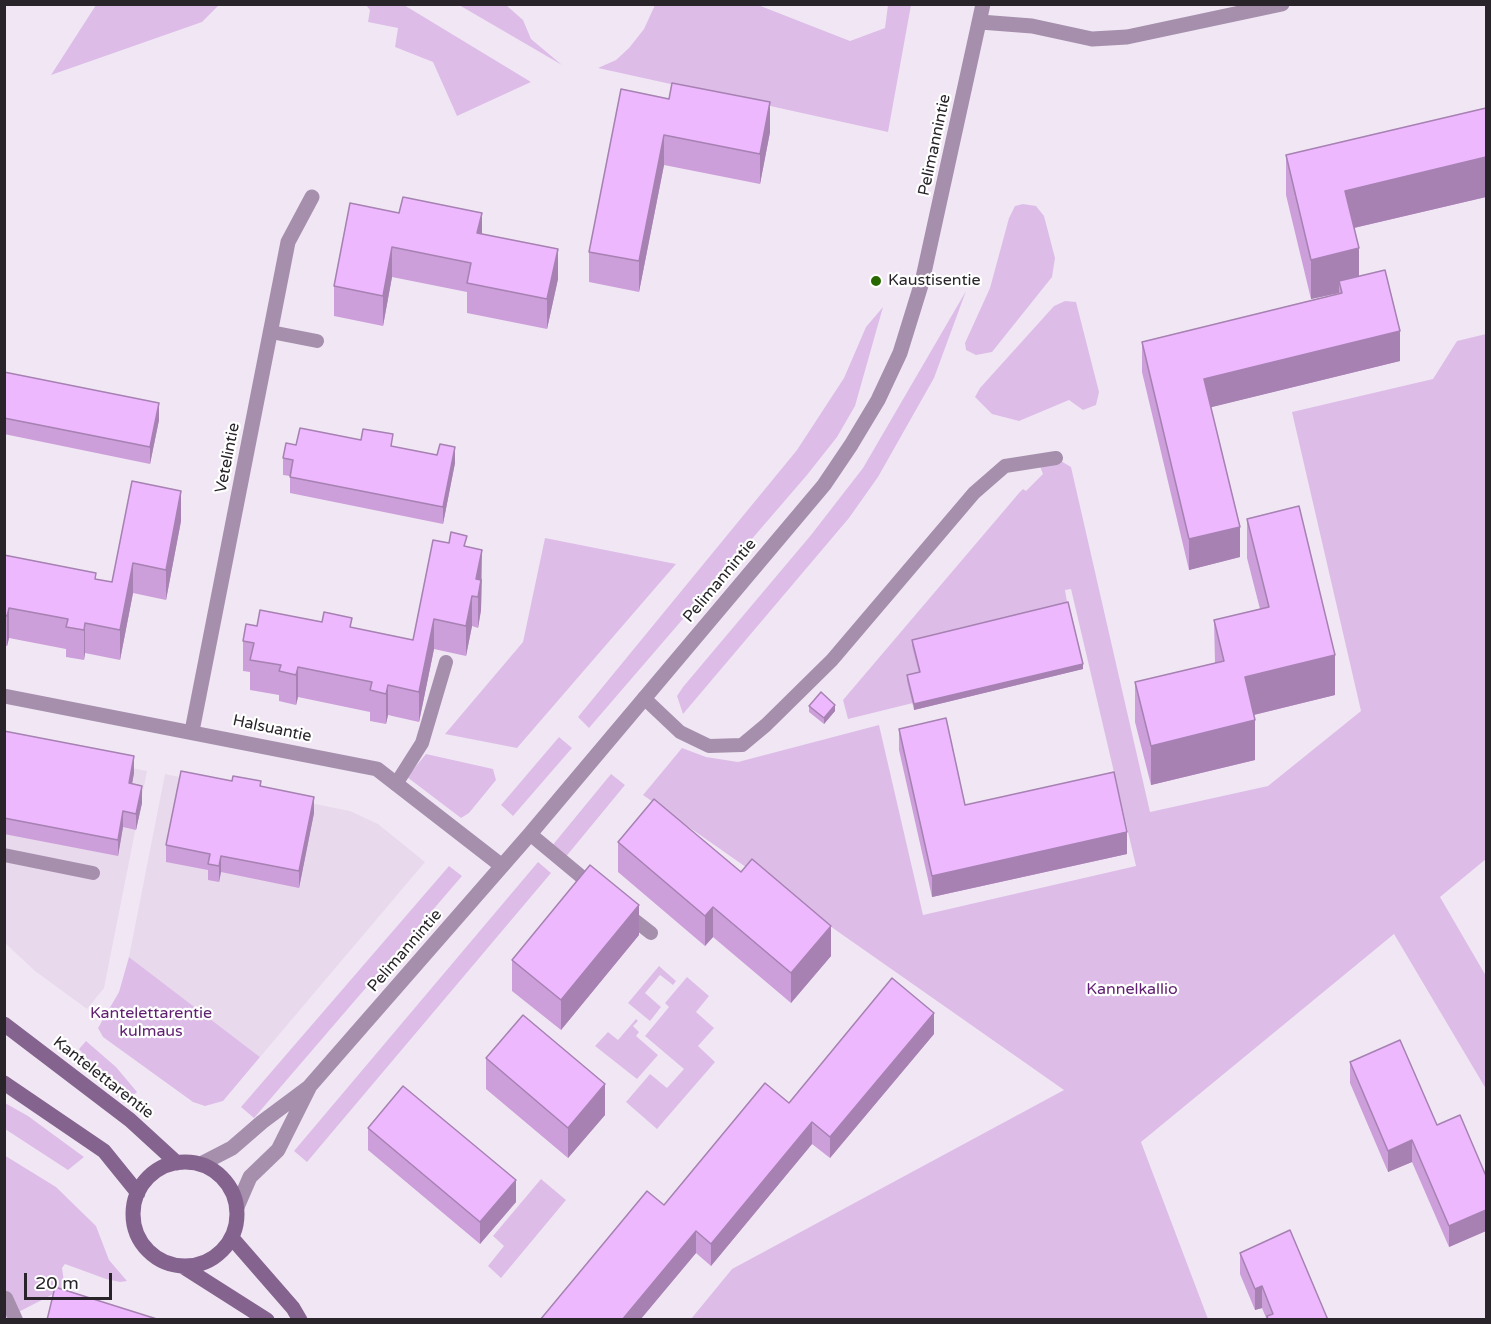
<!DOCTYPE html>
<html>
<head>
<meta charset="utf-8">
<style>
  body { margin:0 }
  #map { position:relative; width:1491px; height:1324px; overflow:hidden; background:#f1e7f4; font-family:"Varela Round",sans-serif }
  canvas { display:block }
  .frame { position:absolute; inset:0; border:6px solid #282429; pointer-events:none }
  .scale { position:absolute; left:24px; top:1273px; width:88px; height:27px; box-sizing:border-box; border:3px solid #282429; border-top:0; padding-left:8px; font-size:18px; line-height:21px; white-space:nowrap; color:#282429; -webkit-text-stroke:4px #fff; paint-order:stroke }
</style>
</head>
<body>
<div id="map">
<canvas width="1491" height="1324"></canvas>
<div class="frame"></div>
<div class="scale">20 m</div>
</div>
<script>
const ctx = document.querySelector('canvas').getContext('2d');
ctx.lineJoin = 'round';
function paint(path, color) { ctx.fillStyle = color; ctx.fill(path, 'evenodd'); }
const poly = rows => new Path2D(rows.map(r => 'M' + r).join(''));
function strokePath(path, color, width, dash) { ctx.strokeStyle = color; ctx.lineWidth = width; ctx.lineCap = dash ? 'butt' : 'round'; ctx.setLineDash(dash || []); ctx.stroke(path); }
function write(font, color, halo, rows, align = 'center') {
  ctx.font = font + ' "Varela Round",sans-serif'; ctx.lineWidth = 4.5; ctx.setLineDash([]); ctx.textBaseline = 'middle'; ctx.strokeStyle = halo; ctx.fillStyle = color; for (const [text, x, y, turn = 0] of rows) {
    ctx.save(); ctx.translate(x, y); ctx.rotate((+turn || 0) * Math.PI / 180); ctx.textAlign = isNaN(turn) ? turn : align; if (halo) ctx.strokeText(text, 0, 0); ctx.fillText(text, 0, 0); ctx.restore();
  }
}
paint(poly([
  [4,743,147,771,104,988,87,1009,35,971,5,943],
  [165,774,350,811,378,824,425,862,260,1057,129,957]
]), '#e8d9ec');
paint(poly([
  [96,5,96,4,219,5,202,22,51,75],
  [366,5,404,5,531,82,457,116,433,62,395,47,398,28,368,22,370,10],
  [459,5,506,5,523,20,531,39,562,65],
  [655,5,758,5,850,41,885,28,888,5,911,5,888,132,598,68,616,60,629,48,644,29],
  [1023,204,1036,206,1044,216,1055,258,1052,277,992,352,976,355,966,350,965,343,990,288,1009,218,1015,206],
  [966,291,934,378,878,477,849,518,683,714,677,696,683,687,811,535,863,468],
  [1065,301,1076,302,1099,392,1096,405,1083,410,1069,400,1019,421,992,414,975,397,980,388,1054,306],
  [883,307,855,406,837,437,807,475,589,728,578,717,797,450,844,378,866,327],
  [1486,334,1486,859,1440,897,1486,976,1486,1089,1394,934,1141,1142,1208,1319,691,1319,732,1269,1064,1090,643,795,682,748,706,757,738,762,879,725,923,915,1136,866,1071,589,1065,590,1068,608,920,678,913,703,848,719,843,700,1019,493,1023,489,1026,491,1043,474,1038,461,1056,458,1071,467,1150,812,1268,786,1361,711,1292,412,1433,379,1457,341],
  [545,538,676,564,517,748,445,734,523,642],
  [559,737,572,748,513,816,501,805],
  [426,754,493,769,496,780,469,813,461,818,407,777],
  [611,774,625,785,564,859,551,847],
  [538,862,551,873,307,1162,294,1151],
  [449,866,462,876,254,1118,241,1107],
  [129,957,260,1057,223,1101,205,1106,193,1102,103,1037,98,1028,119,992],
  [659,966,676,981,673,985,660,975,645,993,661,1007,650,1021,628,1003],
  [687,977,709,996,696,1012,714,1028,698,1046,715,1062,657,1129,626,1102,650,1074,667,1088,684,1069,645,1036,669,1007,665,1003],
  [636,1019,638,1021,633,1026,639,1032,636,1036,658,1055,637,1079,595,1046,608,1032,618,1040],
  [86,1041,116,1067,137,1092,124,1103,79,1049],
  [5,1103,28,1116,84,1157,68,1170,5,1129],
  [4,1155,56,1187,96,1226,109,1260,127,1281,120,1282,106,1279,65,1264,62,1268,65,1288,5,1319],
  [541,1179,566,1200,501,1278,488,1266,504,1246,493,1236]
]), '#ddbde8');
strokePath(poly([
  [271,332,317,341],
  [644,698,680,732,709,746,742,745,766,725,832,660,974,493,1005,466,1056,458],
  [396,784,422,743,446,662],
  [530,834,595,888],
  [4,855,93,873],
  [624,912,651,933],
  [6,1298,16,1320]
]), '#a68fad', 14);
strokePath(poly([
  [980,22,1032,26,1092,39,1127,37,1282,4],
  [4,696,377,769,502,866],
  [192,731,288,242,312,197]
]), '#a68fad', 15);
strokePath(poly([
  [201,1164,232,1148,262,1122,309,1087,530,834,824,485,851,445,878,400,900,353,922,282,983,4],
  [237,1207,250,1177,278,1150,309,1088]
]), '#a68fad', 15);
strokePath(poly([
  [4,1024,130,1120,177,1163],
  [4,1083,104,1151,138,1193],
  '133 1214a52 52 0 1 1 104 0a52 52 0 1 1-104 0Z',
  [232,1238,293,1308,300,1320],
  [182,1266,267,1320]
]), '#84638e', 15);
paint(poly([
  [669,99,770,132,760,184,664,165,639,292,589,282,589,252],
  [1486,108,1486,197,1354,228,1359,276,1400,361,1211,407,1240,557,1189,570,1142,372,1142,342,1339,294,1339,293,1311,299,1286,195,1286,155],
  [350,203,482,234,558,279,547,329,467,313,467,292,392,277,383,326,334,316,334,286],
  [4,372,159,420,150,464,4,434],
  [296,445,393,446,455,463,443,524,290,493,290,476,283,475,283,458],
  [1247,519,1335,695,1254,715,1255,760,1151,785,1135,722,1135,682,1215,663,1214,620,1260,609,1247,558],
  [181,521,166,600,133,593,120,660,85,653,84,660,66,657,66,649,9,638,7,646,4,645,4,555,96,579,112,582],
  [467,547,482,580,481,610,478,628,472,626,466,656,434,649,419,722,388,715,386,724,370,721,370,712,298,697,296,705,279,701,279,695,250,690,250,672,243,671,243,641,257,626,322,622,413,640],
  [912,640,1083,669,914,710,907,681,907,675,919,673,912,646],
  [809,706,835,711,824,724,809,712],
  [899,729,965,805,1127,854,932,897,899,750],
  [4,731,134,773,132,784,142,803,136,830,123,827,118,856,4,834],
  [261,787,314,813,299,888,221,872,219,882,208,880,208,870,166,862,166,845],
  [618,842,831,956,791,1003,713,937,705,946,618,872],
  [639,935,561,1030,512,991,512,960],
  [934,1034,830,1158,812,1144,711,1266,696,1253,640,1320,540,1320,664,1205,789,1103],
  [486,1058,605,1115,568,1158,486,1089],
  [1350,1062,1437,1125,1486,1176,1486,1231,1449,1247,1412,1162,1388,1172,1350,1083],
  [368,1128,516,1202,480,1244,368,1150],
  [1240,1253,1328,1320,1267,1320,1262,1308,1255,1310,1240,1274]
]), '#cc9eda');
paint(poly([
  [770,102,770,132,760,184,760,154],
  [664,135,664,165,639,292,639,261],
  [1486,157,1486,197,1345,230,1345,191],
  [482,213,482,243,477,233],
  [392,247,392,277,383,326,383,296],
  [1359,248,1359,288,1339,281,1339,293,1311,299,1311,260],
  [558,249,558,279,547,329,547,299],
  [1400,331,1400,361,1204,409,1204,379],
  [159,403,159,420,150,464,150,447],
  [455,447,455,463,443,524,443,507],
  [181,491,181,521,166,600,166,570],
  [1240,527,1240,557,1189,570,1189,539],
  [482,550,481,610,478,628,478,597,476,579],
  [133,563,133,593,120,660,120,630],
  [472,596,472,626,466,656,466,626],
  [9,608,9,638,7,646,7,616],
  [434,619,434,649,419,722,419,692],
  [85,623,85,653,84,660,84,630],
  [1335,655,1335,695,1245,717,1245,677],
  [1083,664,1083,669,914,710,914,704],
  [298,667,298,697,296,705,296,675],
  [388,685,388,715,386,724,386,694],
  [835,705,835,711,824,724,824,718],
  [1255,720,1255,760,1151,785,1151,746],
  [134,756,134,773,129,800,129,783],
  [142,786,142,803,136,830,136,814],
  [314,797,314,813,299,888,299,871],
  [123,811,123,827,118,856,118,840],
  [1127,832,1127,854,932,897,932,876],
  [221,856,221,872,219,882,219,866],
  [639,905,639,935,561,1030,561,1000],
  [713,907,713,937,705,946,705,916],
  [831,926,831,956,791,1003,791,973],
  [934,1013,934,1034,830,1158,830,1137],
  [605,1084,605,1115,568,1158,568,1128],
  [812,1122,812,1144,711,1266,711,1244],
  [1412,1140,1412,1162,1388,1172,1388,1151],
  [516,1180,516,1202,480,1244,480,1222],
  [1486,1210,1486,1231,1449,1247,1449,1226],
  [696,1231,696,1253,640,1320,622,1320],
  [1262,1286,1262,1308,1255,1310,1255,1289]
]), '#a681b2');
const building = poly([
  [672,83,770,102,760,154,664,135,639,261,589,252,621,89,669,99,672,83],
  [1486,108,1486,157,1345,191,1359,248,1311,260,1286,155,1486,108],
  [403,197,482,213,477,233,558,249,547,299,467,283,471,263,392,247,383,296,334,286,350,203,399,213,403,197],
  [1385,270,1400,331,1204,379,1240,527,1189,539,1142,342,1342,293,1339,281,1385,270],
  [4,372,159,403,150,447,4,418,4,372],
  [300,428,361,440,363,429,393,434,391,446,437,455,440,444,455,447,443,507,290,477,293,460,283,458,286,443,296,445,300,428],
  [132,481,181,491,166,570,133,563,120,630,85,623,84,630,66,627,68,619,9,608,7,616,4,615,4,555,96,573,95,579,112,582,132,481],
  [1299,506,1335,655,1245,677,1255,720,1151,746,1135,682,1224,661,1214,620,1269,607,1247,519,1299,506],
  [451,532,467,536,464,546,482,550,476,579,481,580,478,597,472,596,466,626,434,619,419,692,388,685,386,694,370,690,372,682,298,667,296,675,279,671,281,665,250,660,254,643,243,641,246,624,257,626,260,610,322,622,324,612,352,618,350,627,413,640,433,540,449,543,451,532],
  [1068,602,1083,664,914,704,907,675,920,672,912,640,1068,602],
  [821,692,835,705,824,718,809,706,821,692],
  [946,718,965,805,1114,772,1127,832,932,876,899,729,946,718],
  [4,731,134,756,129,783,142,786,136,814,123,811,118,840,4,818,4,731],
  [181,771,232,781,233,776,261,781,260,786,314,797,299,871,221,856,219,866,208,864,210,854,166,845,181,771],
  [654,799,741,872,752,859,831,926,791,973,713,907,705,916,618,842,654,799],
  [590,865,639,905,561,1000,512,960,590,865],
  [892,978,934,1013,830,1137,812,1122,711,1244,696,1231,622,1320,540,1320,647,1191,664,1205,765,1083,789,1103,892,978],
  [523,1015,605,1084,568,1128,486,1058,523,1015],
  [1400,1040,1437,1125,1460,1115,1486,1176,1486,1210,1449,1226,1412,1140,1388,1151,1350,1062,1400,1040],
  [403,1086,516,1180,480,1222,368,1128,403,1086],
  [1290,1230,1328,1320,1268,1320,1267,1316,1273,1314,1264,1291,1262,1286,1255,1289,1240,1253,1290,1230],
  [55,1287,160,1320,47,1320,55,1287]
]);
paint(building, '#edb8fe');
strokePath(building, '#a681b2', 1.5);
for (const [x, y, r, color] of [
  [876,281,6,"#276900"]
]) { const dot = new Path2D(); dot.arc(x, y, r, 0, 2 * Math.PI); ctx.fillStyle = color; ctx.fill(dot); strokePath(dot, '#fff', 2); }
write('16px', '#282429', '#fff', [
  ["Pelimannintie",935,145,-78],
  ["Vetelintie",228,458,-79],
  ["Pelimannintie",720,581,-50],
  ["Halsuantie",272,729,12],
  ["Pelimannintie",405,951,-49],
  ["Kantelettarentie",103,1078,38]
]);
write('16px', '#282429', '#fff', [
  ["Kaustisentie",888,281]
], 'left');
write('16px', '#612172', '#fff', [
  ["Kannelkallio",1132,990],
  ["Kantelettarentie",151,1014],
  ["kulmaus",151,1032]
]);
</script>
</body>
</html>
